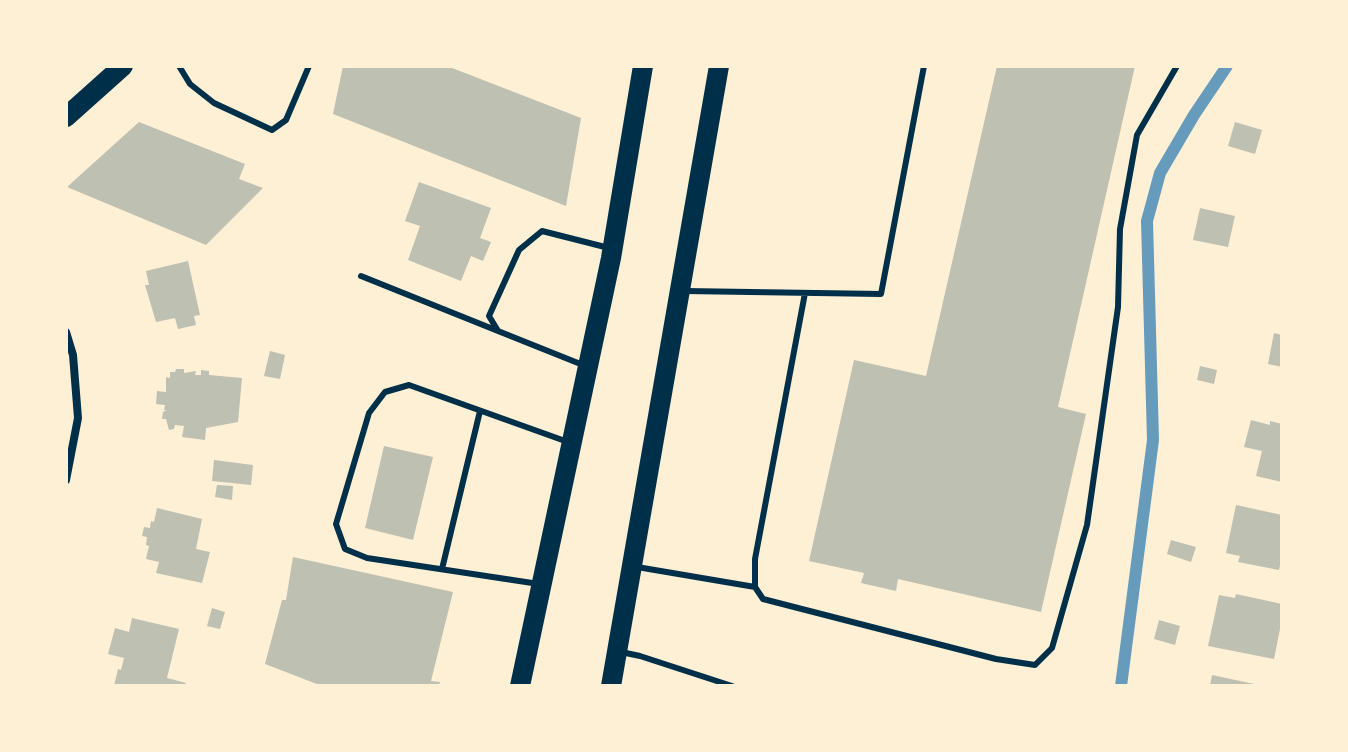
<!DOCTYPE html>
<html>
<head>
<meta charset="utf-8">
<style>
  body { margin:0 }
  #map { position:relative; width:1348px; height:752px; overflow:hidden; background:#fdf0d5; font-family:"Roboto Condensed",sans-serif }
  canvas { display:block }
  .frame { position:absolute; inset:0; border:68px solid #fdf0d5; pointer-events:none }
</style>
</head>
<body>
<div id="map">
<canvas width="1348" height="752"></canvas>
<div class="frame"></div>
</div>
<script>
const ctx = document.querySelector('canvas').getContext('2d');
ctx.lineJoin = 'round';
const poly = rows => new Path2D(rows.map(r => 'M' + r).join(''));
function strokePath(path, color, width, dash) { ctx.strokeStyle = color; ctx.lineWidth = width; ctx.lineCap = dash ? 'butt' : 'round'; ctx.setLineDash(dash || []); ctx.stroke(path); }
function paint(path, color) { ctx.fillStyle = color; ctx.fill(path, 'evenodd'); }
strokePath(poly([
  [1121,686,1153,440,1147,221,1160,173,1194,115,1227,66]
]), '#669bbc', 12);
paint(poly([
  [343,66,447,66,581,118,566,206,333,114],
  [997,66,1135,66,1058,407,1086,414,1041,612,898,579,896,591,861,583,864,573,809,561,854,360,926,376],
  [139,122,245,164,239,179,263,188,206,245,67,187],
  [1235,122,1262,130,1255,154,1228,146],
  [419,182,491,208,480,238,491,242,483,261,471,256,461,281,408,260,420,226,405,221],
  [1200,208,1235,216,1228,247,1193,240],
  [188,261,200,315,194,316,196,325,178,329,175,318,156,322,145,285,149,285,146,271],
  [1274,333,1282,335,1282,367,1268,364],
  [270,351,285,355,280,379,264,376],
  [1200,366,1217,370,1214,384,1197,380],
  [176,369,184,369,184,373,196,371,195,375,201,375,201,370,209,371,209,375,242,378,238,422,206,428,205,440,182,437,184,426,175,425,174,429,169,430,166,419,162,419,163,412,167,410,164,410,165,405,156,404,157,391,166,392,166,377,170,378,170,372,175,372],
  [1251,420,1270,425,1270,421,1282,424,1282,482,1256,476,1262,451,1244,447],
  [384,446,433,457,413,540,365,528],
  [214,460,253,465,251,485,212,481],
  [217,485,233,486,232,500,215,497],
  [1236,505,1282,515,1282,556,1279,570,1238,562,1240,556,1226,553],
  [157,508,202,519,196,549,210,552,202,583,156,573,159,562,146,559,149,546,146,545,147,537,142,536,144,527,150,528,151,521,154,522],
  [1171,540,1196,547,1191,562,1167,554],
  [293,557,453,592,431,681,440,682,439,686,322,686,265,664,282,600,286,600],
  [1236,594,1282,604,1282,619,1274,659,1208,646,1219,595,1235,598],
  [212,608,225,612,220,629,207,626],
  [132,618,179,629,167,678,186,683,185,686,114,686,118,669,121,670,124,658,108,654,115,628,129,632],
  [1159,620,1180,626,1175,645,1154,639],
  [1212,675,1259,685,1259,686,1210,686]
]), '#bec0b2');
strokePath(poly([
  [179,66,190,84,214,103,272,130,286,120,309,66],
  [361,276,498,331],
  [685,291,881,294,924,66],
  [805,293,755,559,755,587,763,599,996,659,1035,665,1052,648,1087,525,1118,307,1120,229,1137,135,1177,66],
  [583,365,498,331,489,316,519,250,542,231,609,248],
  [637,567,755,587],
  [442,569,480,411],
  [539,584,367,558,345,549,336,524,369,413,385,392,409,385,568,442],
  [621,652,640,656,732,686]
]), '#003049', 6);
strokePath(poly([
  [66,332,73,355,78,418,66,480]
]), '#003049', 8);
strokePath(poly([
  [66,117,123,66],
  [520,686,611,258,643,66],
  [611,686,719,66]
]), '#003049', 20);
</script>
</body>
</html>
